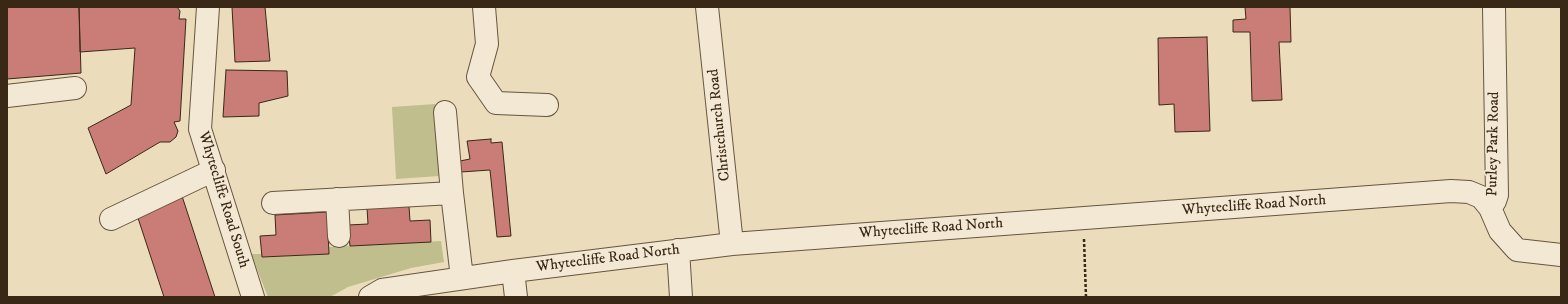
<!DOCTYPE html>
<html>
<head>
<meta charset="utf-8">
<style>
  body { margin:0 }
  #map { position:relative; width:1568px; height:304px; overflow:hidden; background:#ebdcbc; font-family:"IM FELL DW Pica",serif }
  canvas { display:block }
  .frame { position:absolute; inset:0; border:8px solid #392816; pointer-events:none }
</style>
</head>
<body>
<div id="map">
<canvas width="1568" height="304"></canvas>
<div class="frame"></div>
</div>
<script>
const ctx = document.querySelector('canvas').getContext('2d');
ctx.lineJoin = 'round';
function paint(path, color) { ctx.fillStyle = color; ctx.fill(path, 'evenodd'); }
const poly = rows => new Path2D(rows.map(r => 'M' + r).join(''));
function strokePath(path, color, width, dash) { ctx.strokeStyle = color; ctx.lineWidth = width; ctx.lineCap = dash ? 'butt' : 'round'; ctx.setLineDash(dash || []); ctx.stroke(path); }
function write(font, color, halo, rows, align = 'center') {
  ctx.font = font + ' "IM FELL DW Pica",serif'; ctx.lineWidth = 3; ctx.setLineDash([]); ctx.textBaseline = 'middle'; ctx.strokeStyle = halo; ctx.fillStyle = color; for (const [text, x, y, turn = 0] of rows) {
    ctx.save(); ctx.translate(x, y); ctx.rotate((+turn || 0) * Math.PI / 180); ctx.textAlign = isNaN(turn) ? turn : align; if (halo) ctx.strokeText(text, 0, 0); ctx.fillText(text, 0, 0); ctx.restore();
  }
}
paint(poly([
  [435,104,439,176,396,179,392,107],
  [441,241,444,262,411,268,348,287,330,297,268,297,251,254,262,254,262,257,329,254,329,247]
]), '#bfbe8c');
const building = poly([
  [7,7,79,7,81,73,7,79,7,7],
  [79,7,177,7,180,11,179,19,186,19,180,121,174,122,178,131,176,137,170,142,160,142,106,174,88,128,131,105,135,48,80,52,79,7],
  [232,7,265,7,270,61,235,62,232,7],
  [1245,7,1290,7,1291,42,1279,42,1282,100,1252,101,1250,32,1233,32,1233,20,1246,19,1245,7],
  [1207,37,1210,131,1175,132,1174,104,1159,105,1158,38,1207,37],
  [226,70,287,71,288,96,259,103,259,116,223,117,226,70],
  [491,139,491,143,502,142,511,236,497,237,490,170,461,172,460,161,470,159,467,141,491,139],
  [182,196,215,297,164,297,136,212,182,196],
  [409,206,410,221,430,220,431,242,350,246,348,225,368,224,367,208,409,206],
  [327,212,329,254,262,257,260,236,276,235,275,215,327,212]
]);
paint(building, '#ca7d77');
strokePath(building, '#392816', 1);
const minor = poly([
  [208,7,200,129,253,297],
  [484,7,487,44,478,77,496,103,547,105],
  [707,7,732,244],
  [7,96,75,88],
  [445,112,452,193],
  [337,199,339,236],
  [273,203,452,193,462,278],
  [1490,208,1495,201,1497,195,1494,7],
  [111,219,214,170],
  [678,250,681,297],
  [513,271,516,297],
  [370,297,382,290,513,271,732,244,1451,191,1469,192,1481,197,1490,208,1500,231,1517,250,1561,255]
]);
strokePath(minor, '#665540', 24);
strokePath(poly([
  [1084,239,1086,297]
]), '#392816', 2.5, [3, 2]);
strokePath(minor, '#f2e8d3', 22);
write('15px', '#392816', '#f2e8d3', [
  ["Christchurch Road",720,125,-96],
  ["Purley Park Road",1494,144,-89],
  ["Whytecliffe Road South",223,200,73],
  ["Whytecliffe Road North",1254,206,-4],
  ["Whytecliffe Road North",931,229,-4],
  ["Whytecliffe Road North",608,259,-7]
]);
</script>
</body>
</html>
